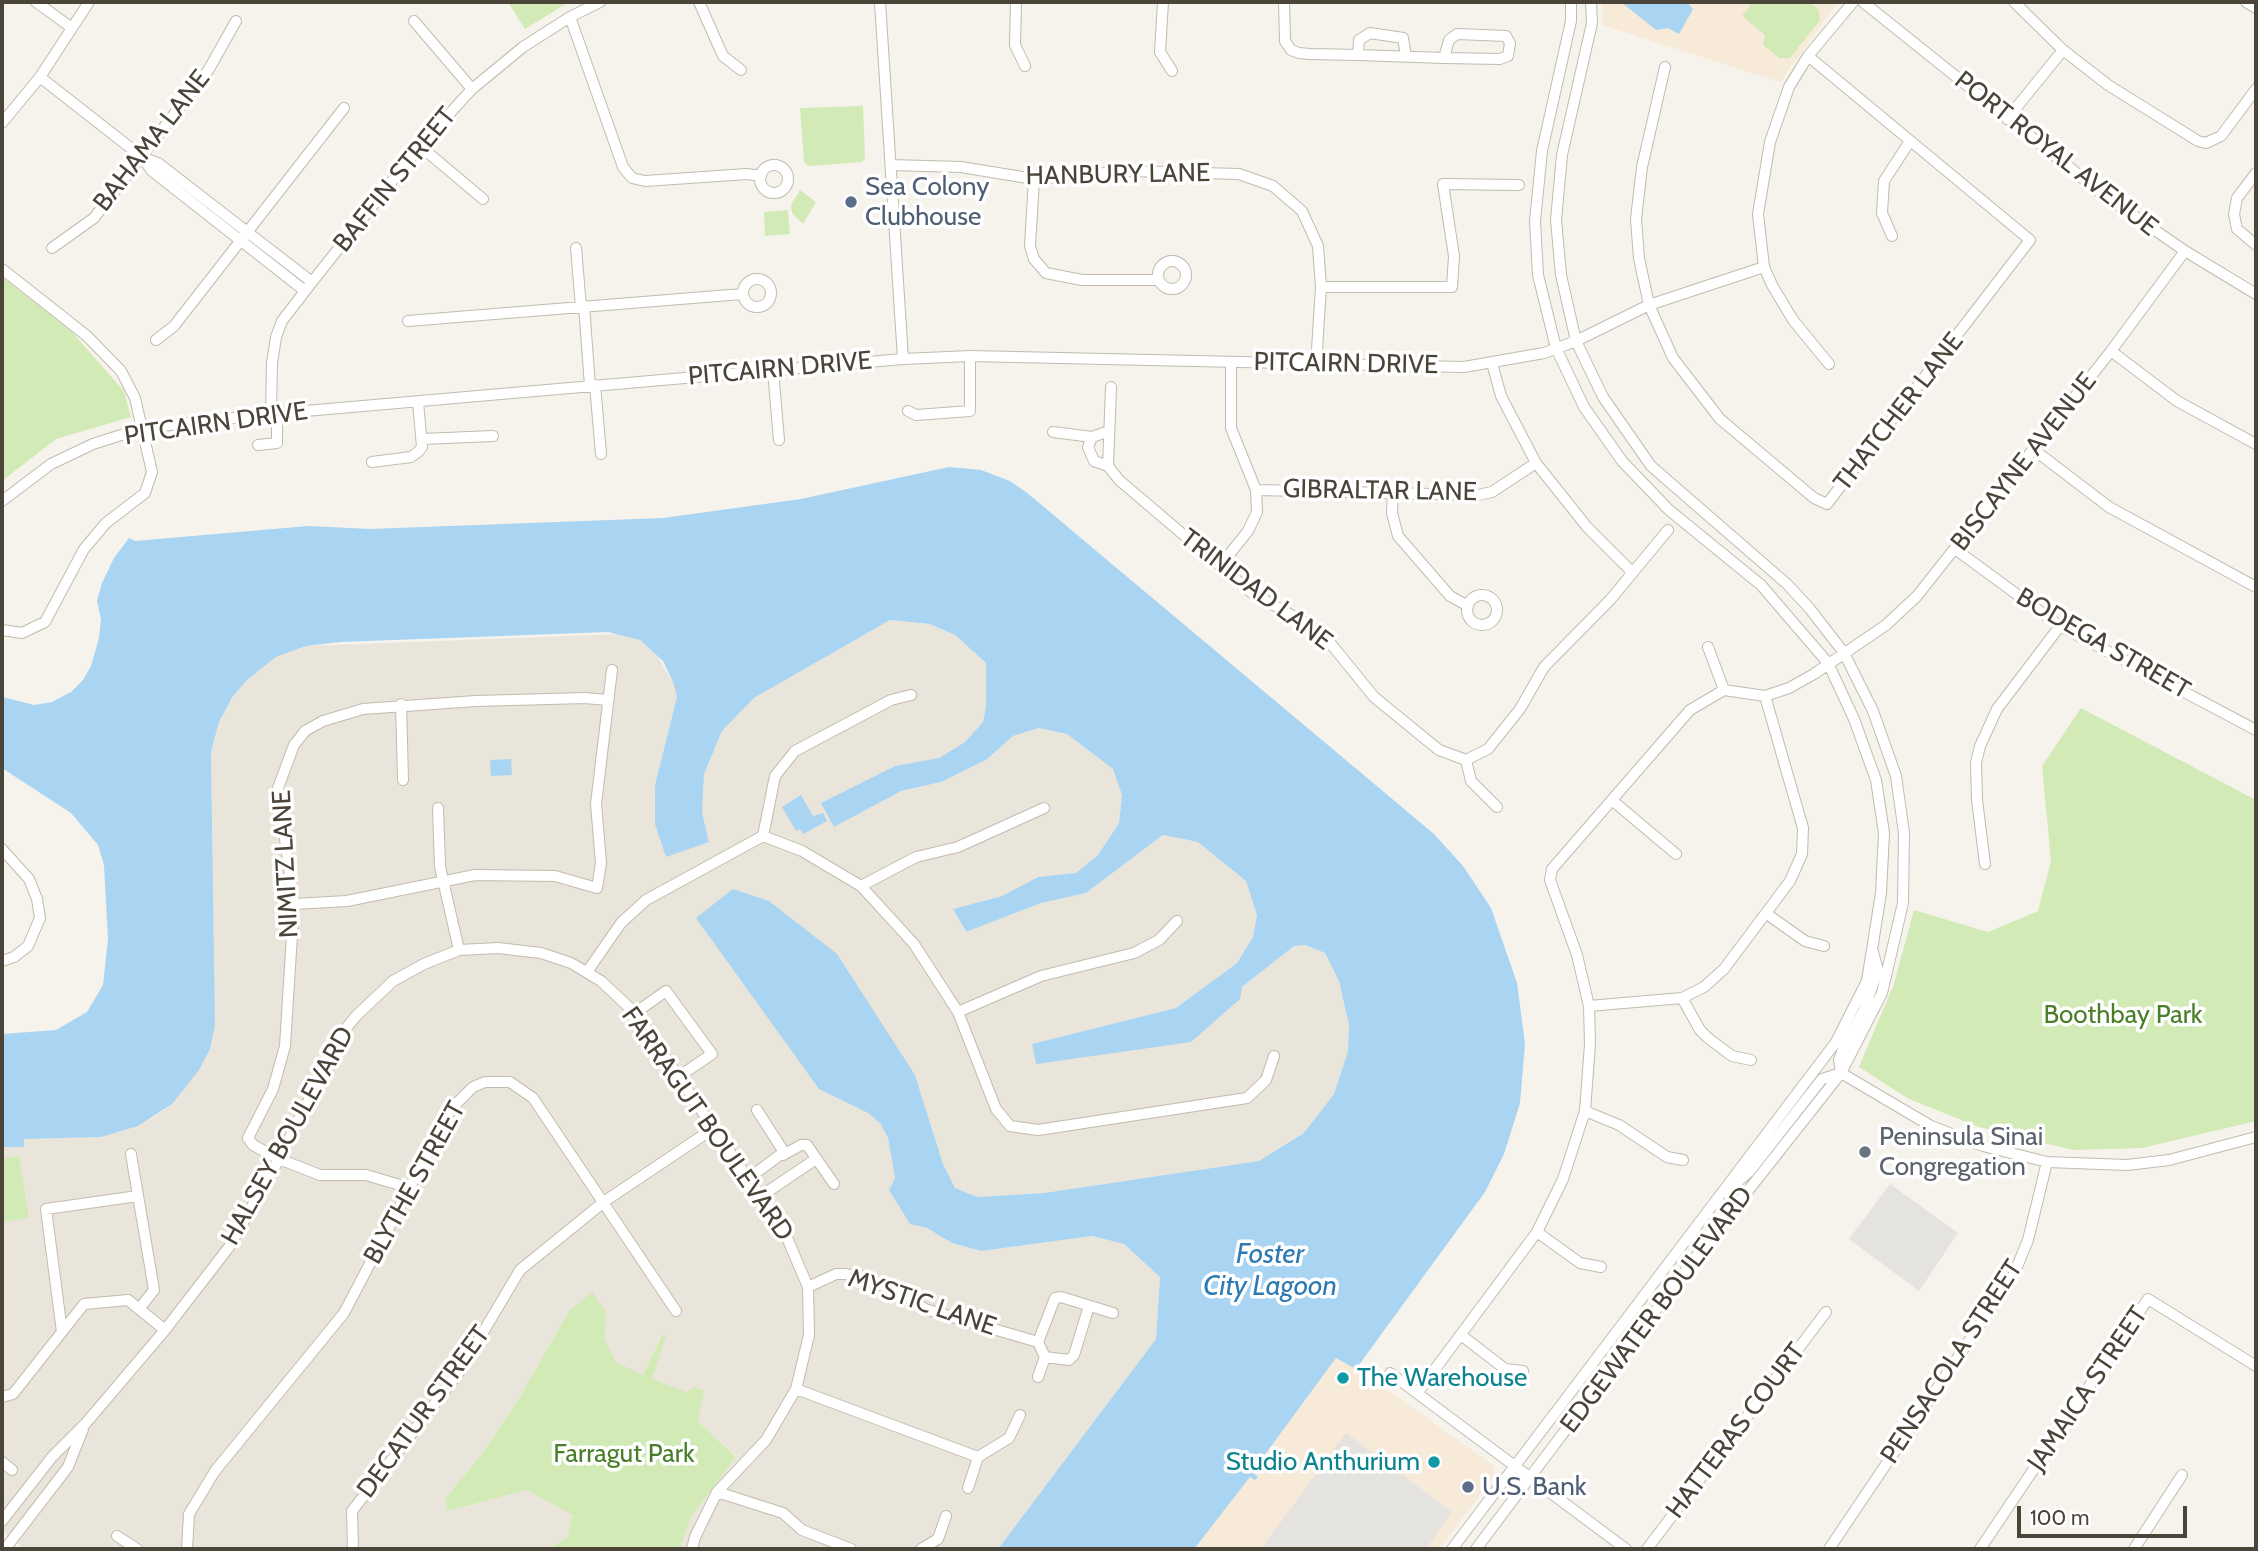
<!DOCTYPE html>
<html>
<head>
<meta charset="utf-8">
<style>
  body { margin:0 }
  #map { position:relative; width:2258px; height:1551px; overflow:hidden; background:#f6f3ec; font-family:Cabin,sans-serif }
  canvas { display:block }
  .frame { position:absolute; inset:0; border:4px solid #4b4439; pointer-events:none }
  .scale { position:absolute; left:2017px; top:1506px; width:170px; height:32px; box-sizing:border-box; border:4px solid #4b4439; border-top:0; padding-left:9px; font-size:21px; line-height:24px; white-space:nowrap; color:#4b4439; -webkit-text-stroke:5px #fff; paint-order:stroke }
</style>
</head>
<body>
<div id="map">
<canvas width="2258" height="1551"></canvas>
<div class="frame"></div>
<div class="scale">100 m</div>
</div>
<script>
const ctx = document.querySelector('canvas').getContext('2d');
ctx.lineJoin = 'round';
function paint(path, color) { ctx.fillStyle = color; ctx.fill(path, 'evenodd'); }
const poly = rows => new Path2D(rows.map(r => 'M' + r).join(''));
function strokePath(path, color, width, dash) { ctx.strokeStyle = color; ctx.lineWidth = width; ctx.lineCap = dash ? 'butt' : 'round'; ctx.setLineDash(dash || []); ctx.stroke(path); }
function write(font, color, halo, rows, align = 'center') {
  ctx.font = font + ' Cabin,sans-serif'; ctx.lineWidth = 7; ctx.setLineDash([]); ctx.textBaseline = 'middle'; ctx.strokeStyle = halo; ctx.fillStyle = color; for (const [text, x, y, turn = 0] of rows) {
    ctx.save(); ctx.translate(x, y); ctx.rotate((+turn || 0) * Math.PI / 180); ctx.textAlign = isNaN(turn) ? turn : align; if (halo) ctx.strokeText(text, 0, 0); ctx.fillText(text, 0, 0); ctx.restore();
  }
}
paint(poly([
  [890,620,930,624,955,635,986,663,986,707,983,722,965,742,939,758,895,766,822,803,834,827,901,791,941,782,986,760,1013,736,1039,728,1067,734,1113,769,1122,795,1119,823,1098,855,1076,873,1038,877,1002,896,953,909,965,932,1041,903,1086,893,1163,835,1198,842,1246,881,1257,915,1253,937,1237,963,1176,1008,1032,1044,1036,1064,1242,987,1294,946,1305,945,1325,953,1339,981,1349,1025,1348,1051,1334,1094,1304,1134,1259,1161,1044,1193,977,1197,955,1189,943,1164,915,1075,819,1089,868,1113,880,1123,888,1138,895,1178,889,1190,910,1224,927,1228,952,1243,981,1251,1091,1236,1124,1244,1160,1277,1156,1339,998,1549,680,1549,691,1517,736,1456,698,1421,687,1393,652,1379,661,1334,643,1376,616,1362,603,1339,606,1312,569,1311,518,1400,482,1455,445,1499,447,1511,527,1490,572,1515,567,1538,547,1549,24,1549,2,1530,2,1147,23,1147,24,1139,101,1137,138,1126,156,1116,172,1104,215,1025,211,752,219,722,233,696,248,679,276,657,306,646,623,634,641,640,654,651,673,682,677,697,655,785,709,842,702,812,704,774,722,731,754,698]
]), '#eae5da');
paint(poly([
  [1603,2,1838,2,1780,82,1602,25],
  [1336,1358,1357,1368,1494,1466,1494,1476,1439,1549,1194,1549,1250,1476,1257,1477,1252,1472]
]), '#f7ead8');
paint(poly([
  [508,2,569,2,525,29],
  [1753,2,1809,2,1819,10,1820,20,1790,58,1779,58,1763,45,1765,35,1742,16],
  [863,106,865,158,862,162,809,166,804,162,800,108],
  [800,190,816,202,803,224,792,213,791,205],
  [788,210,790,234,765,236,764,212],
  [2,277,71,331,124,391,131,417,56,439,2,481],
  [2081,708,2256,800,2256,1121,2142,1148,2073,1150,1979,1127,1909,1099,1859,1067,1894,984,1914,910,1988,932,2038,911,2051,861,2042,766],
  [19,1156,29,1218,2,1222,2,1159],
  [592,1292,606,1312,604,1339,616,1362,643,1375,662,1334,666,1336,652,1379,687,1392,695,1387,704,1391,698,1421,736,1457,691,1517,680,1549,547,1549,567,1538,572,1515,527,1490,447,1511,445,1499,482,1454,518,1400,569,1311]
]), '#d2eab5');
paint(poly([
  [1890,1184,1958,1233,1919,1291,1849,1239],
  [1346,1433,1452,1512,1426,1549,1261,1549]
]), '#e5e3e0');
paint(poly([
  [1621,2,1687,2,1693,9,1679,34,1668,28,1656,30],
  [949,467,981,470,1010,481,1026,492,1434,834,1463,866,1491,908,1517,983,1525,1044,1520,1103,1504,1154,1485,1192,1356,1369,1336,1358,1252,1472,1258,1477,1255,1480,1250,1477,1194,1549,998,1549,1156,1339,1160,1277,1124,1244,1092,1236,981,1251,952,1243,927,1228,910,1224,889,1190,895,1178,888,1138,880,1123,868,1113,819,1089,696,918,733,889,769,901,837,954,915,1075,943,1164,955,1188,977,1197,1044,1193,1259,1161,1304,1133,1334,1094,1348,1051,1349,1025,1339,981,1325,953,1305,945,1294,946,1242,987,1240,999,1191,1042,1036,1064,1032,1044,1176,1008,1237,963,1253,937,1257,915,1246,881,1198,842,1163,835,1086,893,1041,903,966,932,953,909,1002,896,1038,877,1076,873,1098,855,1119,823,1122,795,1113,769,1067,734,1039,728,1013,736,986,760,941,782,901,791,834,827,821,803,895,766,939,758,965,742,983,722,986,707,986,663,955,635,930,624,890,620,754,698,722,731,704,774,702,812,709,842,666,857,655,824,655,785,677,697,673,682,663,661,640,640,608,632,340,642,306,646,276,657,248,679,233,696,219,722,211,752,215,1025,210,1049,199,1070,172,1104,138,1126,101,1137,24,1139,24,1147,2,1147,2,1034,56,1030,87,1012,103,985,108,939,104,865,98,845,71,813,2,768,2,697,34,705,52,702,71,692,83,680,91,666,99,638,101,619,97,601,102,583,114,558,129,538,135,541,308,526,370,529,663,518,801,499],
  [511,759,512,775,491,776,490,760],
  [801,795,813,816,823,813,827,821,803,834,800,829,796,831,782,807]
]), '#a9d4f2');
const minor = poly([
  [36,2,72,28],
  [699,2,723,56,741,70],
  [880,2,903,359],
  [1016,2,1015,45,1025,66],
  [1163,2,1160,52,1172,71],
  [1284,2,1285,41,1291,50,1299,53,1310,54,1358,55,1444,58,1500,59,1508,56,1510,43,1506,36,1457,34,1449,40,1444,58],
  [1863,2,2100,192,2185,251,2256,294],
  [2014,2,2063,50,2108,85,2198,141,2206,143,2221,136,2256,89],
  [2246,2,2256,8],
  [570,17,623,167,632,178,645,181,747,174,761,176],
  [414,21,472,89],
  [1358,55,1359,40,1370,33,1403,38,1406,56],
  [1665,67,1642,167,1636,219,1639,258,1649,305,1673,358,1720,419,1814,498,1827,504,2030,240,1808,56],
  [40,77,142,157,152,171,305,291],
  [2007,119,2063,50],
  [2,123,40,77,89,2],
  [420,146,483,199],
  [143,158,158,163,312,282],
  [891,165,961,167,1034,179,1130,171,1239,174,1273,186,1302,211,1318,246,1321,287,1316,365],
  '760 179a14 14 0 1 1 28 0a14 14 0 1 1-28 0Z',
  [2256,173,2237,198,2234,214,2237,229,2256,245],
  [1034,179,1030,246,1034,259,1046,273,1082,280,1159,280],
  [1892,236,1882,213,1884,181,1910,141],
  [52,248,94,218,209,69,236,21],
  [576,248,581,307],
  '1158 275a14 14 0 1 1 28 0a14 14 0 1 1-28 0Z',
  [2,269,87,336,121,371,135,398,152,472,145,493,106,523,84,549,45,622,22,633,2,630],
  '743 293a14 14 0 1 1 28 0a14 14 0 1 1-28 0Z',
  [1321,287,1452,287,1454,256,1443,184,1519,185],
  [584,306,590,386],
  [408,321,742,294],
  [156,340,174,326,344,108],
  [2111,351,2177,401,2256,444],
  [1492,363,1501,396,1536,463,1587,527,1632,572],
  [1829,364,1793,320,1772,285,1764,267,1758,214,1770,142,1789,87,1808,56,1853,2],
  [773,370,779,440],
  [595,385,601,454],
  [1111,387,1108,466,1119,480,1252,593,1309,625,1327,639,1374,697,1439,750,1466,760,1471,781,1497,807],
  [908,411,916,415,970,411,970,356],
  [271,414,272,363,276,337,282,321,312,282,420,146,472,89,523,47,570,17,600,2],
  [1053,432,1092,437],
  [422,439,493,436],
  [258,445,277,443,277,414],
  [2033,449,2109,507,2256,587],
  [372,462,411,457,419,451,422,447,418,402],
  [1108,466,1094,461,1088,447,1092,437,1109,431],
  [1256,490,1478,495,1492,492,1536,463],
  [1393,493,1392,513,1398,536,1450,596,1468,606],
  [2,501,51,464,93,444,143,428,271,414,903,359,970,356,1464,367,1544,353,1576,341,1649,305,1764,267],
  [1955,549,2060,626,2256,730],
  [1220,566,1248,531,1257,512,1256,490,1231,428,1231,362],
  '1467 610a15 15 0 1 1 30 0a15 15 0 1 1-30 0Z',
  [1708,647,1724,690],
  [401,704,403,780],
  [1466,760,1488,749,1520,709,1544,667,1610,600,1668,530],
  [1613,801,1676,854],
  [438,808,440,867,459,950],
  [763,836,802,851,861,886,914,944,958,1012,996,1109,1010,1126,1038,1130,1247,1098,1266,1080,1274,1056],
  [763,836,775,776,795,751,891,700,911,695],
  [2,849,29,879,37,899,40,918,28,946,14,957,2,961],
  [1985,864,1977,800,1976,763,1980,746,1997,709,2060,626],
  [861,886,916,857,958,847,1044,808],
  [294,904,347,901,475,875,555,876,597,888,601,863,596,804,612,670],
  [1767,914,1805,941,1824,946],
  [587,972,621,923,646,900,763,836],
  [1682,998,1700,1030,1708,1038,1732,1056,1751,1060],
  [1589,1006,1682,998,1704,987,1724,969,1790,881,1802,854,1803,828,1765,696],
  [958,1012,1041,976,1134,953,1159,940,1177,921],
  [635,1013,666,991,712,1054,678,1077],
  [1841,1073,1931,1126,1983,1146,2047,1162,2127,1165,2169,1160,2256,1137],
  [1841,1073,1839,1060,1843,1049,1864,1010,1878,970,1873,952],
  [1585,1111,1619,1125,1667,1157,1683,1160],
  [131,1154,154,1290,139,1309],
  [783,1155,801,1145,807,1145,834,1184],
  [749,1178,784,1152,757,1110],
  [410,1188,366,1175,320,1175,279,1159,253,1145,248,1138,273,1089,285,1046,294,904,278,788,294,745,305,731,323,721,363,709,476,701,585,698,607,700],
  [1726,1192,1750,1171,1822,1079,1841,1073],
  [761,1196,816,1159],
  [1537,1232,1580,1263,1601,1267],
  [808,1287,836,1274,846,1274,898,1290,925,1309,1038,1342,1055,1298,1061,1297,1113,1313],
  [62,1332,46,1209,138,1196],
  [1461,1335,1505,1369,1523,1371],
  [1038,1342,1045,1357,1069,1360,1074,1355,1089,1306],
  [1390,1373,1626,1549],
  [1038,1377,1045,1357],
  [796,1389,978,1457],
  [1418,1392,1537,1232,1563,1179,1585,1111,1590,1044,1589,1006,1577,955,1550,880,1552,869,1690,710,1724,690,1765,696,1789,688,1814,674,1886,625,1917,596,2111,351,2185,251],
  [2,1397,13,1394,84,1304,128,1300,165,1330],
  [2,1462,12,1470],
  [968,1488,978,1457,1009,1438,1020,1415],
  [717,1492,783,1513,802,1530,851,1549],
  [2,1521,52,1457,86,1423,165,1330,229,1247,279,1159,343,1032,356,1016,393,981,424,964,459,950,498,948,541,953,571,963,601,981,635,1013,785,1233,808,1287,809,1335,796,1389,766,1440,717,1492,695,1537,692,1549],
  [117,1536,137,1549],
  [5,1549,68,1467,83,1429],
  [187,1549,189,1514,215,1471,344,1313,451,1109,473,1087,485,1082,510,1082,533,1098,676,1311],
  [353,1549,352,1511,460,1371,520,1270,605,1201,714,1128],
  [921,1549,938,1539,946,1516],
  [1452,1549,1836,1042,1867,981,1881,893,1884,833,1876,780,1854,719,1828,663,1761,585,1669,510,1622,461,1584,407,1556,348,1538,275,1535,221,1542,151,1571,21,1571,2],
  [1476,1549,1695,1258,1841,1073,1882,993,1903,903,1904,833,1896,776,1873,711,1844,653,1810,609,1787,584,1651,466,1603,397,1576,341,1561,275,1556,220,1562,155,1592,23,1591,2],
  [1647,1549,1826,1312],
  [1829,1549,2014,1274,2028,1240,2047,1162],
  [1980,1549,2148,1299,2256,1366],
  [2134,1549,2182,1475]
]);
strokePath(minor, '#c2bbae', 12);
strokePath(minor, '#fff', 10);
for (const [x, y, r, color] of [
  [851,202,7,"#5c6f8a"],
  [1865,1152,7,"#6b7280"],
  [1343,1378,7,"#0f9aa8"],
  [1434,1462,7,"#0f9aa8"],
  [1468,1487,7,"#5c6f8a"]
]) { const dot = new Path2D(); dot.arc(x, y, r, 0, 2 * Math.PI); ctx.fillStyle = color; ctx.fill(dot); strokePath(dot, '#fff', 2.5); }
write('26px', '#4b4439', '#fff', [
  ["BAHAMA LANE",152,141,-52],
  ["PORT ROYAL AVENUE",2056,154,38],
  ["HANBURY LANE",1118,175,-1],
  ["BAFFIN STREET",395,180,-51],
  ["PITCAIRN DRIVE",1346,364,1],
  ["PITCAIRN DRIVE",780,369,-5],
  ["THATCHER LANE",1899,412,-52],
  ["PITCAIRN DRIVE",216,424,-8],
  ["BISCAYNE AVENUE",2024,462,-52],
  ["GIBRALTAR LANE",1380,491,1],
  ["TRINIDAD LANE",1256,590,37],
  ["BODEGA STREET",2103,644,30],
  ["NIMITZ LANE",286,864,-93],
  ["FARRAGUT BOULEVARD",707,1124,55],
  ["HALSEY BOULEVARD",288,1136,-61],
  ["BLYTHE STREET",415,1183,-61],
  ["MYSTIC LANE",922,1303,19],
  ["EDGEWATER BOULEVARD",1657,1310,-53],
  ["PENSACOLA STREET",1952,1362,-57],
  ["JAMAICA STREET",2088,1389,-56],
  ["DECATUR STREET",424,1412,-54],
  ["HATTERAS COURT",1736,1431,-53]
]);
write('26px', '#4e5e75', '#fff', [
  ["Sea Colony",865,187],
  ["Clubhouse",865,217],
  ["U.S. Bank",1482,1487]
], 'left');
write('26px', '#4a7f2a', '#fff', [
  ["Boothbay Park",2123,1015],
  ["Farragut Park",624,1454]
]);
write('26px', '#5b616d', '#fff', [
  ["Peninsula Sinai",1879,1137],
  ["Congregation",1879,1167]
], 'left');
write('26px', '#0d838f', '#fff', [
  ["The Warehouse",1357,1378],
  ["Studio Anthurium",1420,1462,"right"]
], 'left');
write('italic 28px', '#2e7ab2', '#fff', [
  ["Foster",1270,1255],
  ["City Lagoon",1270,1287]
]);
</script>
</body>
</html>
